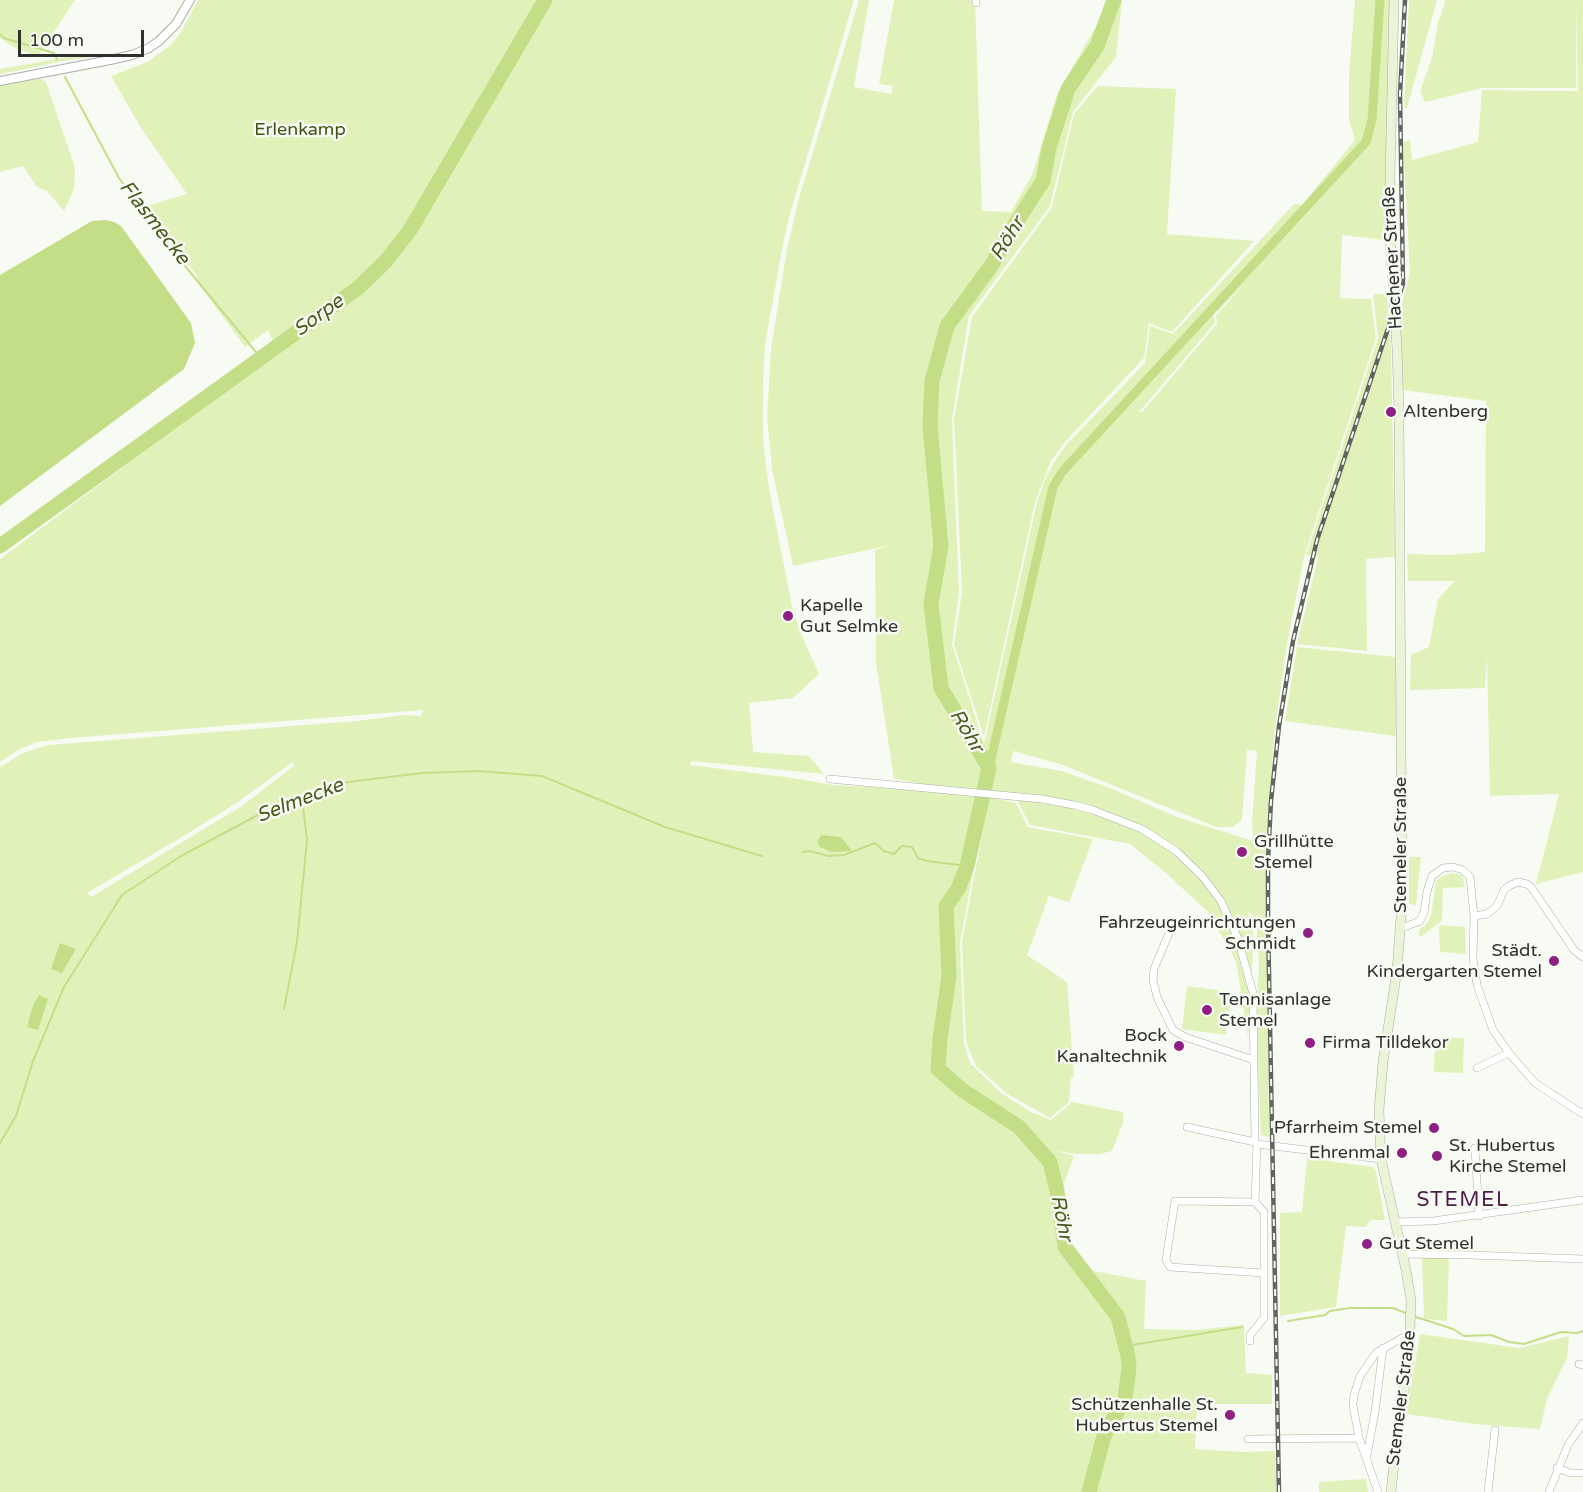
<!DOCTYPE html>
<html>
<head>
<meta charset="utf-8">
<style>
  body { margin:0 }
  #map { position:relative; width:1583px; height:1492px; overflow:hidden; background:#f8fbf3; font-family:"Varela Round",sans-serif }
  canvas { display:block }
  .scale { position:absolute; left:18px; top:30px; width:126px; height:27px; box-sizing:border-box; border:3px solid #2f312d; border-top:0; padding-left:8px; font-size:18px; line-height:21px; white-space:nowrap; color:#2f312d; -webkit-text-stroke:4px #f8fbf3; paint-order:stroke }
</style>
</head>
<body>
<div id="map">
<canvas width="1583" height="1492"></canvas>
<div class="scale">100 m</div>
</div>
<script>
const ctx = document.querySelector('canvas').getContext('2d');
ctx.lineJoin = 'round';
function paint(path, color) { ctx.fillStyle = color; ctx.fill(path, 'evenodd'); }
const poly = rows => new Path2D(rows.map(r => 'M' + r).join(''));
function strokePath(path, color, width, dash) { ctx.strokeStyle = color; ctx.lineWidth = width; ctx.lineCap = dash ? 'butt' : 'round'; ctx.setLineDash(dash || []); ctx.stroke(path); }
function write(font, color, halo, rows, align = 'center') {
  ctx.font = font + ' "Varela Round",sans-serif'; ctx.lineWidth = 5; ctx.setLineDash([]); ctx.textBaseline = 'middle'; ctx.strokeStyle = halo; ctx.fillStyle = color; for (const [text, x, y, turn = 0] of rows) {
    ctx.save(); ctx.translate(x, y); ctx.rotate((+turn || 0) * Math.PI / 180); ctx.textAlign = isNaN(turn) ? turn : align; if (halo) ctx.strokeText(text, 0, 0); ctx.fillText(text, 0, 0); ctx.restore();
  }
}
paint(poly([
  [0,0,75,0,38,56,17,49,0,38],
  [198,0,543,0,409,228,383,259,356,286,274,344,268,330,245,347,195,279,198,277,143,207,187,194,141,128,111,76,147,62,171,45,181,32],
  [547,0,854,0,790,214,782,249,765,345,763,383,763,439,769,489,792,606,799,629,819,674,793,698,749,703,753,752,809,756,824,774,691,761,690,765,793,778,833,785,906,789,987,798,960,943,964,1043,970,1063,1001,1093,1031,1112,1051,1120,1072,1102,1123,1112,1123,1123,1112,1151,1100,1154,1074,1154,1054,1150,1074,1156,1062,1189,1070,1216,1070,1244,1089,1270,1146,1281,1144,1329,1195,1330,1244,1325,1246,1373,1272,1375,1272,1404,1197,1404,1195,1449,1244,1452,1275,1451,1277,1492,0,1492,0,767,23,753,48,745,357,721,402,715,421,716,423,710,71,738,37,742,20,749,0,762,0,559,359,290,387,263,413,231],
  [291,763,295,765,242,806,91,897,87,893,187,834,238,802],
  [859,0,869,0,854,87,891,94,893,86,879,84,894,0,975,0,982,211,1011,212,1033,173,1057,94,1100,19,1107,0,1122,0,1116,57,1073,112,1050,206,969,316,952,419,959,593,952,644,984,744,1037,502,1045,479,1054,462,1066,445,1145,363,1150,326,1173,334,1294,204,1302,205,1355,140,1349,120,1349,76,1355,0,1390,0,1388,41,1389,122,1385,240,1342,235,1340,298,1371,299,1376,338,1304,557,1287,644,1275,727,1266,841,1269,1137,1261,1135,1256,1030,1259,965,1256,918,1248,911,1253,933,1253,953,1248,1038,1236,961,1208,912,1167,874,1130,844,1030,825,1017,800,894,779,876,663,875,550,891,545,793,566,772,469,767,417,771,349,787,249,799,198],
  [1245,283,1216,316,1217,324,1142,412,1139,412,1215,323,1214,315],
  [1247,750,1257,751,1252,822,1253,841,1177,817,1110,788,1062,771,1011,762,1013,751,1060,764,1216,827,1232,827,1242,820],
  [1409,0,1437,0,1407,108,1404,108],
  [1446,0,1583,0,1583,872,1536,884,1559,794,1490,796,1487,657,1485,688,1410,690,1411,655,1429,647,1438,599,1455,581,1408,581,1407,554,1449,555,1485,552,1486,401,1402,390,1400,310,1410,273,1403,142,1410,140,1412,160,1478,142,1482,90,1578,91,1576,3,1576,88,1482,88,1425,102,1420,91,1432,58,1438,22],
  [78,55,100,56,69,60,0,74,0,69],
  [37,79,42,79,46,82,75,168,74,189,64,211,47,191,37,187,23,166,0,172,0,86],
  [1098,86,1176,89,1167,234,1254,241,1172,332,1149,323,1144,358,1064,443,1051,461,1035,502,984,737,954,644,962,592,954,419,972,317,1052,207,1074,114],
  [1373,294,1387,294,1391,350,1395,557,1366,559,1367,651,1297,644,1318,557,1306,555,1378,338],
  [1297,647,1396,657,1396,736,1285,721],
  [989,797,1016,803,1028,827,1093,839,1069,902,1049,896,1027,955,1067,982,1074,1077,1071,1077,1069,1102,1050,1118,1006,1093,976,1066,966,1042,962,942],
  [1409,857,1421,857,1416,905,1409,904],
  [1452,873,1462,875,1465,887,1443,888,1442,921,1420,937,1418,931,1426,924,1431,916,1436,881,1442,876],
  [1439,925,1465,927,1466,954,1440,952],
  [1187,986,1232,992,1226,1035,1182,1029],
  [1435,1038,1464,1038,1463,1073,1434,1072],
  [1307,1158,1373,1167,1376,1172,1385,1220,1370,1220,1366,1227,1346,1226,1336,1307,1280,1316,1280,1213,1302,1212],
  [1449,1257,1447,1321,1424,1319,1422,1258],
  [1420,1334,1519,1348,1569,1336,1567,1358,1547,1399,1540,1429,1475,1424,1406,1414],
  [1366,1479,1368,1492,1319,1492,1319,1482]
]), '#e0f2ba');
paint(poly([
  [105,220,114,222,121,226,191,323,195,343,184,369,0,506,0,275,92,221],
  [821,835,841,837,852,851,832,852,820,847,817,842],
  [60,943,76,949,62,973,51,969],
  [39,995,48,999,38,1030,27,1027,33,1005]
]), '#c4de88');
strokePath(poly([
  [0,34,4,38,54,53,57,59],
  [65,77,119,178,185,266,260,357],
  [802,852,810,851,828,856,844,855,875,843,884,851,894,854,902,846,912,847,918,858,927,861,967,866],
  [284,1009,297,942,307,840,302,798],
  [0,1143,16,1116,33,1061,64,987,122,895,181,856,271,808,340,783,422,773,478,771,542,776,665,827,762,856],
  [1413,1316,1453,1329,1464,1336,1491,1335,1509,1342,1524,1344,1561,1332,1577,1333,1583,1331],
  [1288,1321,1325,1315,1330,1311,1350,1308,1393,1308,1408,1314],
  [1126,1346,1242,1327]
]), '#c4de88', 2);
strokePath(poly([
  [989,768,1053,487,1062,472,1366,142,1372,120,1380,0]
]), '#c4de88', 9);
strokePath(poly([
  [0,546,358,288,386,261,410,230,545,0],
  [1089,1492,1104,1436,1125,1398,1129,1368,1128,1356,1118,1317,1065,1247,1057,1191,1050,1162,1019,1127,962,1090,938,1069,940,1039,949,976,946,906,958,889,967,866,989,768,941,688,931,604,941,546,930,426,932,381,947,326,991,266,1017,221,1043,181,1049,148,1068,89,1097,46,1114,0]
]), '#c4de88', 15);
const minor = poly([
  [976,3,976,0],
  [830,779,1042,799,1074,805,1093,810,1142,829,1176,851,1202,876,1221,901,1238,939,1253,993,1255,1142],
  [1474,916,1473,959,1477,985,1493,1030,1509,1053,1535,1083,1583,1114],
  [1172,926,1154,969,1153,980,1157,997,1173,1030,1185,1037,1254,1060],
  [1400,927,1407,926,1420,921,1424,912,1427,892,1432,876,1443,868,1453,867,1463,870,1470,877,1474,916,1487,914,1497,906,1504,890,1509,886,1518,882,1527,884,1531,887,1574,950,1583,957],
  [1477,1068,1509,1053],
  [1187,1127,1255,1142,1257,1144,1381,1159],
  [1475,1148,1479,1216],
  [1255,1202,1175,1201,1166,1260,1170,1267,1264,1273],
  [1394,1222,1433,1221,1583,1200],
  [1403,1254,1470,1255,1583,1259],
  [1250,1341,1250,1335,1264,1318,1264,1212,1255,1202,1257,1144],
  [1579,1364,1583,1365],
  [1248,1439,1359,1438],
  [1367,1455,1375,1412,1383,1348],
  [1557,1468,1570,1473,1583,1473],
  [1378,1492,1359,1438,1353,1405,1354,1395,1360,1376,1376,1353,1402,1338,1410,1337],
  [1488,1492,1495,1430],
  [1549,1492,1568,1445,1583,1423]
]);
const tertiary = poly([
  [0,81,110,60,132,55,149,48,159,41,176,24,190,0]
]);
const secondary = poly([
  [1391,1492,1397,1436,1409,1359,1411,1300,1406,1270,1381,1159,1379,1110,1383,1062,1397,970,1402,904,1399,411,1397,349,1389,221,1394,0]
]);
strokePath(minor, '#abaea6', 8);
strokePath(tertiary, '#abaea6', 10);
strokePath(secondary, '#abaea6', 10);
strokePath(minor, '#fff', 7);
strokePath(tertiary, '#fff', 8);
strokePath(secondary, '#ebf3d9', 9);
const rail = poly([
  [1279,1492,1268,921,1268,860,1271,801,1279,726,1293,641,1317,540,1403,284,1400,94,1405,0]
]);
strokePath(rail, '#62645f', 4.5);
strokePath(rail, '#f8fbf3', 2, [7]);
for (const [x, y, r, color] of [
  [1391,412,6,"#8e2083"],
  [788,616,6,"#8e2083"],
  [1242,852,6,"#8e2083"],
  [1308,933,6,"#8e2083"],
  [1554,961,6,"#8e2083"],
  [1207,1010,6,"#8e2083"],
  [1310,1043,6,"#8e2083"],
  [1179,1046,6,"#8e2083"],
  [1434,1128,6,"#8e2083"],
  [1402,1153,6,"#8e2083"],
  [1437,1156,6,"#8e2083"],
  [1367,1244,6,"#8e2083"],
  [1230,1415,6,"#8e2083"]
]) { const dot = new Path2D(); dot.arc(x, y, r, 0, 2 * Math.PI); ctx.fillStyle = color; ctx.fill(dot); strokePath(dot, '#f8fbf3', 2); }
write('18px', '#455418', '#f8fbf3', [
  ["Erlenkamp",300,130]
]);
write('18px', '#2f312d', '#f8fbf3', [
  ["Hachener Straße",1393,258,-93],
  ["Stemeler Straße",1401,845,-90],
  ["Stemeler Straße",1402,1398,-83]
]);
write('18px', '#2f312d', '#f8fbf3', [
  ["Altenberg",1403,412],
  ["Kapelle",800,606],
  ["Gut Selmke",800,627],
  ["Grillhütte",1254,842],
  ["Stemel",1254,863],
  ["Fahrzeugeinrichtungen",1296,923,"right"],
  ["Schmidt",1296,944,"right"],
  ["Städt.",1542,951,"right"],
  ["Kindergarten Stemel",1542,972,"right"],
  ["Tennisanlage",1219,1000],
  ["Stemel",1219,1021],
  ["Bock",1167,1036,"right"],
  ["Kanaltechnik",1167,1057,"right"],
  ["Firma Tilldekor",1322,1043],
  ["Pfarrheim Stemel",1422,1128,"right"],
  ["St. Hubertus",1449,1146],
  ["Kirche Stemel",1449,1167],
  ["Ehrenmal",1390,1153,"right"],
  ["Gut Stemel",1379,1244],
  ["Schützenhalle St.",1218,1405,"right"],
  ["Hubertus Stemel",1218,1426,"right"]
], 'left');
write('italic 20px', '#4b5b1f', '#f8fbf3', [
  ["Flasmecke",154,223,52],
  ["Röhr",1008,239,-58],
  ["Sorpe",319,316,-36],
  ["Röhr",966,731,59],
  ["Selmecke",300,801,-21],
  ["Röhr",1061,1218,79]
]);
ctx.letterSpacing = '1.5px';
write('21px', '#4f1b49', '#f8fbf3', [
  ["STEMEL",1463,1200]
]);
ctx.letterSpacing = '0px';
</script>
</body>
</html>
